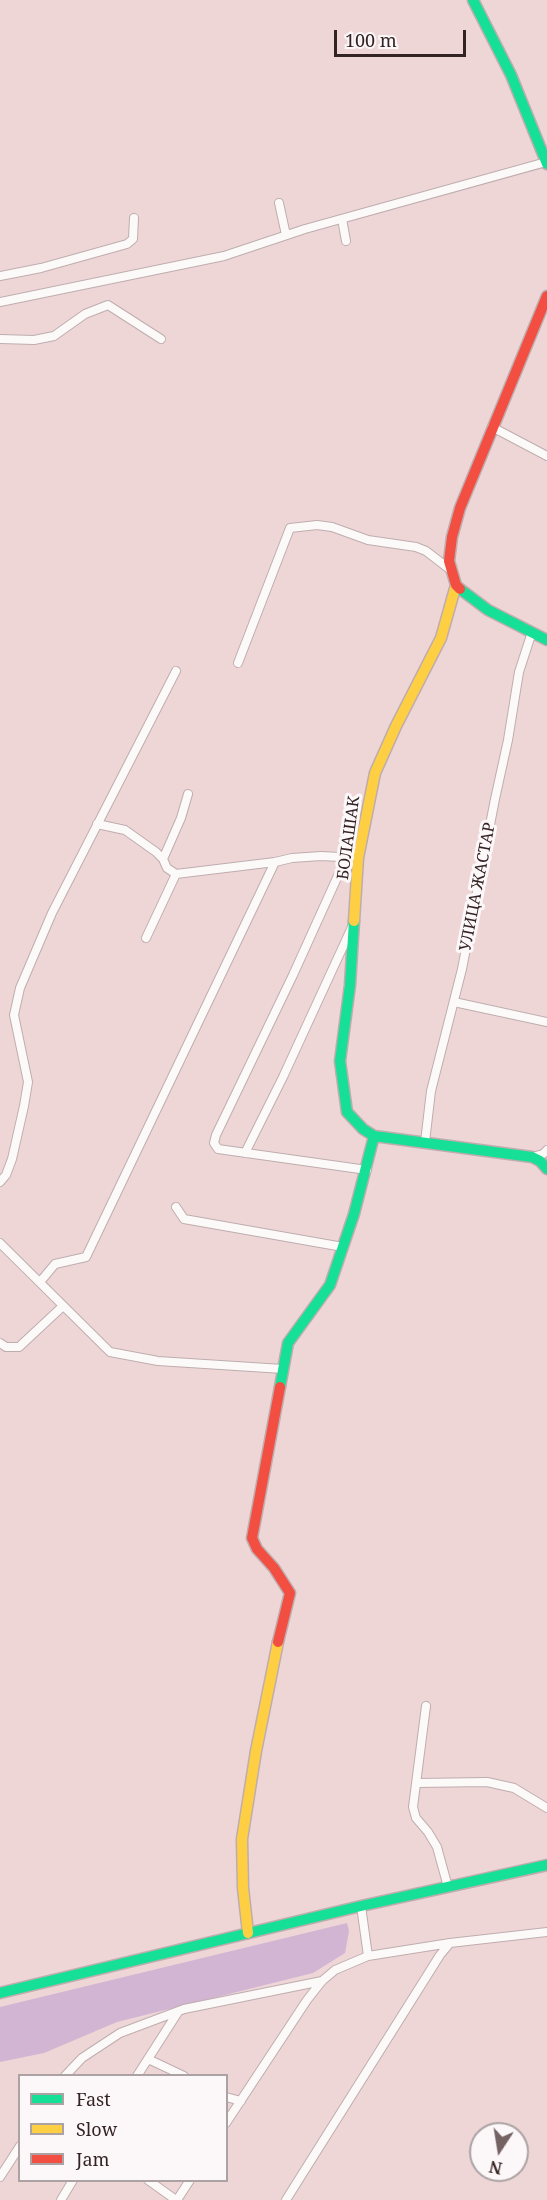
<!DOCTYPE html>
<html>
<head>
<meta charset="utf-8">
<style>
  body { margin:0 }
  #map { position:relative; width:547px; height:2200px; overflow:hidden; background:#eed6d7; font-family:"Noto Serif",serif }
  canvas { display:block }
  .legend { position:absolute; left:18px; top:2074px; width:210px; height:108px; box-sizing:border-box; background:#fcf7f8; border:2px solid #aca2a4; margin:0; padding:8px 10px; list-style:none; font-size:18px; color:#342325 }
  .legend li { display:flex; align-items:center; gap:12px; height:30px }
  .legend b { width:30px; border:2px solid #aca2a4 }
  .north { position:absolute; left:469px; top:2122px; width:60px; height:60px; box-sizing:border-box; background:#fcf7f8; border:2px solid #aca2a4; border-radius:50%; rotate:192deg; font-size:16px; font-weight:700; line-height:24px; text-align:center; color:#342325 }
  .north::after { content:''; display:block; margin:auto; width:21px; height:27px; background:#756263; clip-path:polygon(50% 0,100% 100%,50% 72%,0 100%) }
  .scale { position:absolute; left:334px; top:30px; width:132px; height:27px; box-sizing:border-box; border:3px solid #342325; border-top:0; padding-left:8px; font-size:18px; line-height:21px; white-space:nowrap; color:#342325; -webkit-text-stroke:4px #fcf7f8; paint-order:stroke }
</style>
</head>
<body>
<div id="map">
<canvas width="547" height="2200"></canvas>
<ul class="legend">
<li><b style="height:8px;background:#16e098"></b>Fast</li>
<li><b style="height:8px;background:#ffcf43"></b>Slow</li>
<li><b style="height:8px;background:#f24e42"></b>Jam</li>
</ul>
<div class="north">N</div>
<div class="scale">100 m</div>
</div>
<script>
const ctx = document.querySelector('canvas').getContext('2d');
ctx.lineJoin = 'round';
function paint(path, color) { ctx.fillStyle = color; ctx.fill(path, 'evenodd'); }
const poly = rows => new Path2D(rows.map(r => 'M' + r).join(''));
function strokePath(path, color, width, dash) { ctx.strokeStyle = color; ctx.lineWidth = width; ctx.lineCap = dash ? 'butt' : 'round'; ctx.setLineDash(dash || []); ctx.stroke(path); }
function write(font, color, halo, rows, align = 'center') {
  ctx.font = font + ' "Noto Serif",serif'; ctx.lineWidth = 6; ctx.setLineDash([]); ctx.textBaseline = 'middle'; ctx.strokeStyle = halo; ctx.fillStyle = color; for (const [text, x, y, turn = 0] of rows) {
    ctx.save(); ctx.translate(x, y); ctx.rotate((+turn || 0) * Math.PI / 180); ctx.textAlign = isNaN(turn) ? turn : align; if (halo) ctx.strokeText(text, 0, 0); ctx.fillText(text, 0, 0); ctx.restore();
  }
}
paint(poly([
  [347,1923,349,1931,345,1953,313,1973,117,2022,44,2053,0,2062,0,2007]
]), '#d1b5d3');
const street = poly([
  [279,203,286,235],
  [342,219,346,241],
  [0,276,41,268,127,244,133,239,134,218],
  [0,302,224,256,305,229,546,162],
  [0,339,34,340,54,336,85,314,108,305,161,339],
  [492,427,547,456],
  [238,663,290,528,317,525,332,527,368,540,416,547,426,551,452,571],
  [97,824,125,830,156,852,163,859],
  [346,858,293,975,216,1135,214,1143,218,1149,367,1170],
  [176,874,167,868,163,859,181,818,188,794],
  [146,938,176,874,275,862,292,858,321,856,358,858],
  [454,1002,547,1022],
  [425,1142,431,1091,462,969,495,799,508,740,519,672,532,632],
  [245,1153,283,1077,352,927],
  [532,1157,543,1154,547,1150],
  [0,1182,6,1175,12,1159,24,1106,28,1082,14,1015,20,988,52,913,176,671],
  [176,1207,184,1219,343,1247],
  [0,1243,110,1352,158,1361,283,1369],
  [40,1282,55,1264,86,1257,275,862],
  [0,1343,6,1347,19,1347,63,1306],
  [426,1706,413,1807,416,1818,428,1832,437,1847,448,1887],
  [417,1783,487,1782,514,1788,547,1808],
  [361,1906,368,1956],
  [148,2059,184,2076],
  [65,2076,82,2058,120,2033,184,2009,322,1981],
  [137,2076,178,2012],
  [226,2097,241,2101],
  [226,2123,307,2000,322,1981,335,1970,368,1956,450,1943],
  [0,2177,20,2146],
  [148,2180,176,2200],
  [61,2200,73,2180],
  [177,2200,190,2180],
  [286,2200,440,1955,450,1943,547,1932]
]);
const fast = poly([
  [473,0,511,75,547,164],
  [460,589,488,610,547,640],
  [354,921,350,985,340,1061,347,1112,363,1129,374,1136,532,1157,540,1161,547,1169],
  [280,1387,288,1343,330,1285,354,1214,374,1136],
  [0,1993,361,1906,547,1865]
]);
const slow = poly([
  [354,921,358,858,375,773,396,726,441,638,456,585],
  [248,1933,243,1888,242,1839,256,1751,278,1642]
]);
const jam = poly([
  [460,589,456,585,449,561,452,537,460,508,547,296],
  [278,1642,290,1593,274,1568,257,1549,252,1538,280,1387]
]);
strokePath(street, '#bfadae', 10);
strokePath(fast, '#bfadae', 13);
strokePath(slow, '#bfadae', 13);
strokePath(jam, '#bfadae', 13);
strokePath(street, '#fcf9f9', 8);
strokePath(fast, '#16e098', 10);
strokePath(slow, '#ffcf43', 10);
strokePath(jam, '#f24e42', 10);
write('16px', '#342325', '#fcf7f8', [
  ["БОЛАШАК",349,838,-82],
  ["УЛИЦА ЖАСТАР",478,887,-79]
]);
</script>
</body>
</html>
